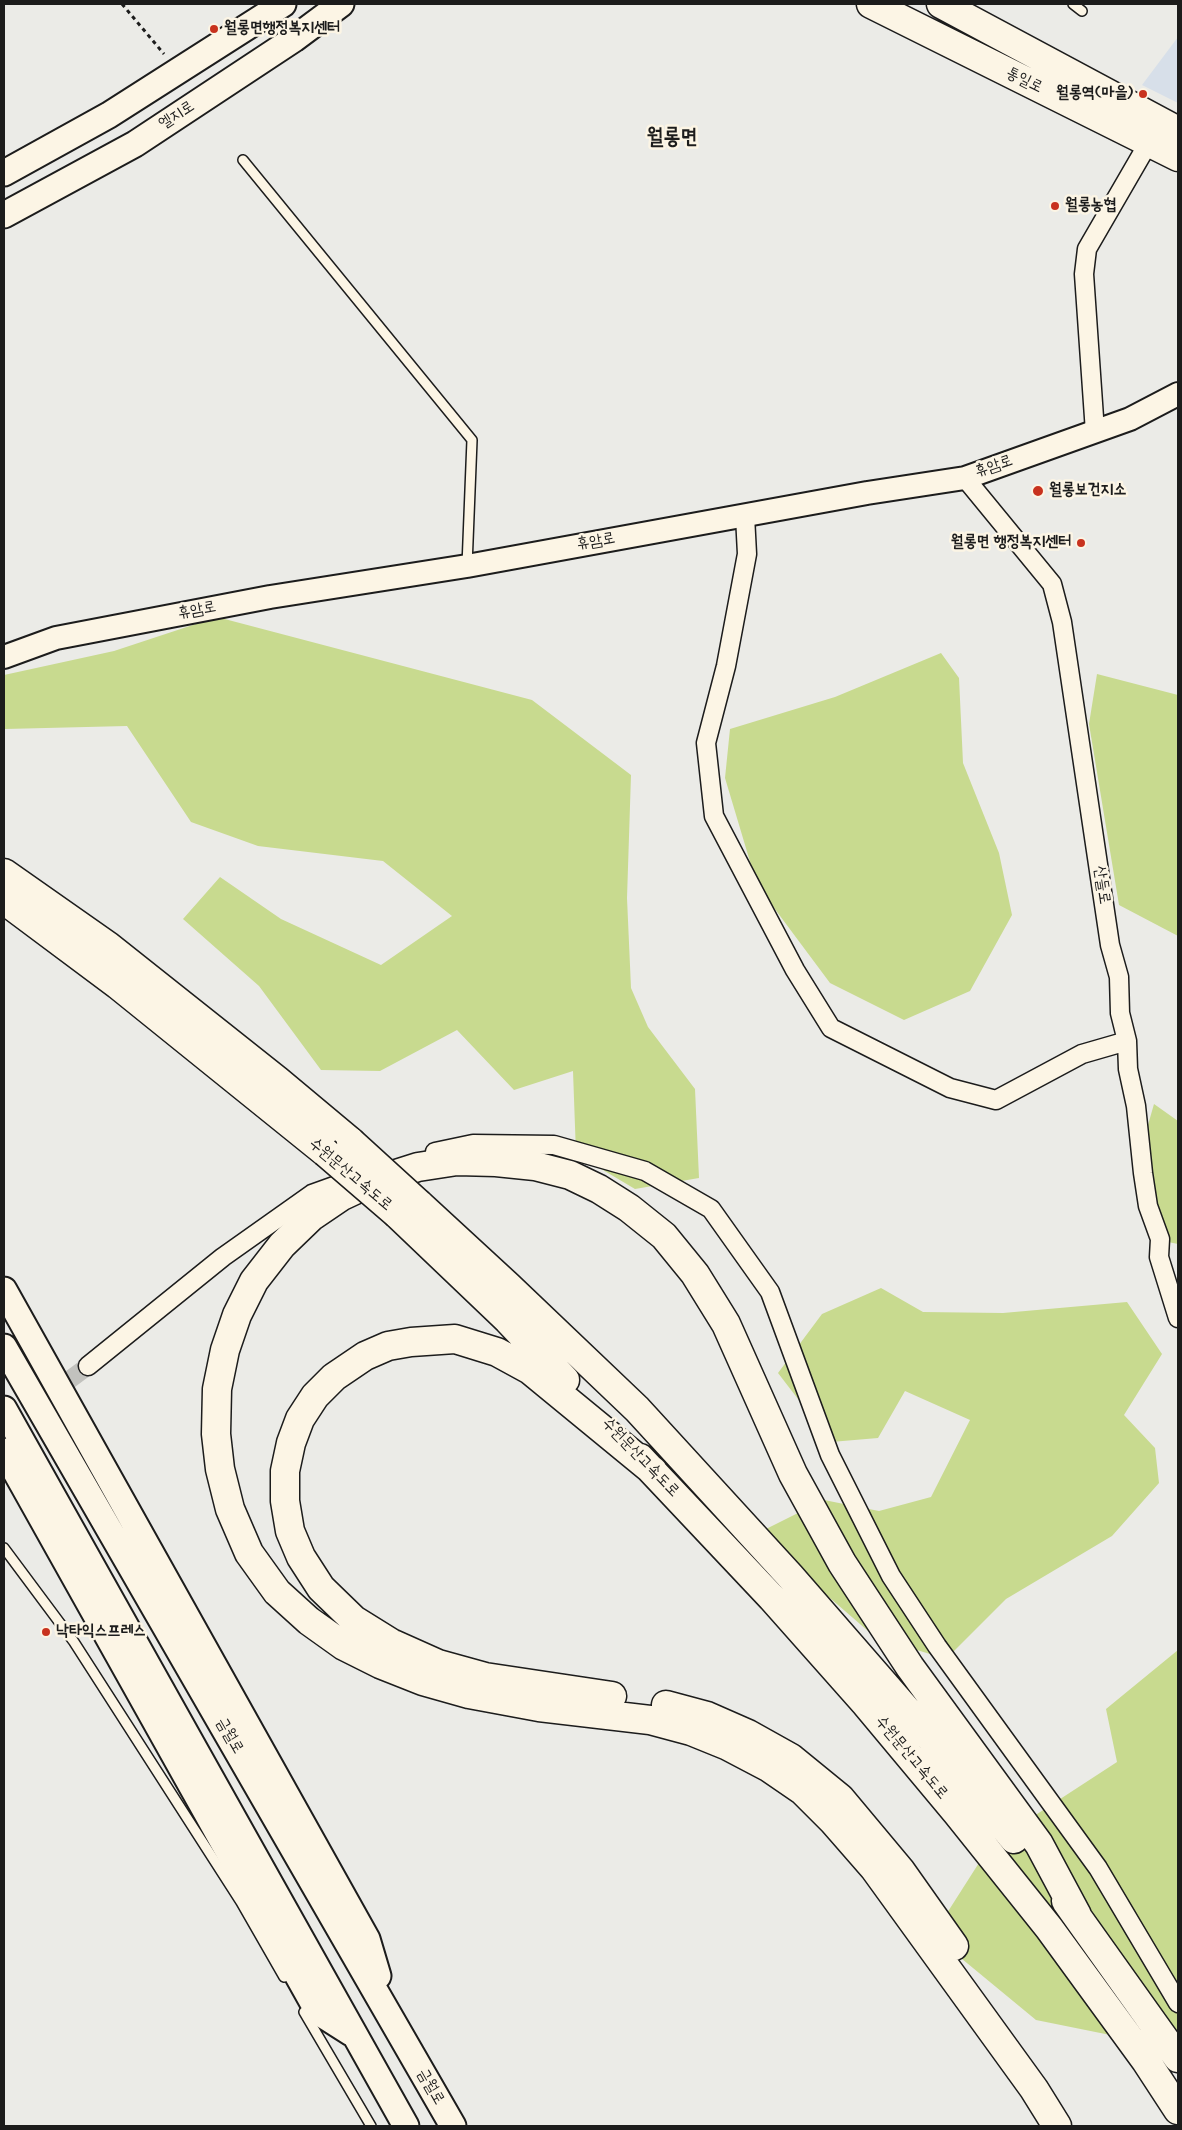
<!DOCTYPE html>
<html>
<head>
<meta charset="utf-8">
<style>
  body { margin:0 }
  #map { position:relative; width:1182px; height:2130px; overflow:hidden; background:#ebebe7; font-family:Mynerve,sans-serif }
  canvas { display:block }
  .frame { position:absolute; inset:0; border:5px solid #1c1c1c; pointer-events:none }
</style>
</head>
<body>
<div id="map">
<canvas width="1182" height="2130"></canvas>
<div class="frame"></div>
</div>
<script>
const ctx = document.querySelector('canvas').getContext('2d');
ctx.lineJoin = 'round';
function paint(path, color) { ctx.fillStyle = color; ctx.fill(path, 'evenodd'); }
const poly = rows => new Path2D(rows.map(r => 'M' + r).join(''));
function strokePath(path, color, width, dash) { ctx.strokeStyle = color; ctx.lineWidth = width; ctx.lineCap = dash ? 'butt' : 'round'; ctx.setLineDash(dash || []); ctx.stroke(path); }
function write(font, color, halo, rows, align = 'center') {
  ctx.font = font + ' Mynerve,"Poor Story",sans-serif'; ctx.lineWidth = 5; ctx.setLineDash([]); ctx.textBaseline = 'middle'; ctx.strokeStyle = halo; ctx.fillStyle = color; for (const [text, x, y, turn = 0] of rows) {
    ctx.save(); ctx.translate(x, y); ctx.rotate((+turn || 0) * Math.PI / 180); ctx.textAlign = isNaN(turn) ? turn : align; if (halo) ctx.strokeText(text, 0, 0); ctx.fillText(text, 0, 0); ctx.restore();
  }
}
paint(poly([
  [1178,37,1178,103,1142,85]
]), '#d7dfe9');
paint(poly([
  [217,617,532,700,631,775,627,898,631,988,648,1027,695,1089,699,1178,635,1189,576,1154,573,1071,514,1090,457,1030,380,1071,321,1070,259,986,183,919,220,877,281,919,381,965,452,916,383,861,258,846,191,822,127,726,5,729,4,675,114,651],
  [941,653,959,678,963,763,999,853,1012,915,970,991,904,1020,830,983,757,885,725,778,730,729,835,697],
  [1097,674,1178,695,1178,936,1119,905,1089,724],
  [1154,1104,1178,1121,1178,1244,1168,1242,1146,1191,1146,1132],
  [881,1288,923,1312,1003,1313,1127,1302,1162,1354,1124,1415,1155,1448,1159,1483,1112,1536,1006,1599,946,1659,875,1637,756,1534,824,1500,879,1511,931,1497,970,1420,905,1391,878,1438,831,1442,778,1373,822,1314],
  [1178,1650,1178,2043,1140,2041,1036,2020,933,1935,991,1844,1117,1762,1106,1709]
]), '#c8da8f');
strokePath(poly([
  [4,1428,88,1366]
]), '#c2c2be', 18, [18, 9]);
const service = poly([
  [1073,4,1082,11],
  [243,160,472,440,467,566],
  [4,1548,74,1642,241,1902,284,1977],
  [304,2012,371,2126]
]);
const minor = poly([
  [1095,432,1084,274,1087,249,1149,142],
  [965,478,1052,584,1062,622,1110,945,1119,977,1120,1013,1127,1041,1128,1069,1136,1106,1143,1173,1148,1206,1160,1239,1159,1257,1178,1318],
  [745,516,747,554,726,666,706,743,714,816,795,970,831,1028,950,1088,996,1100,1082,1054,1127,1041],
  [435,1152,473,1144,554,1145,645,1171,711,1209,770,1292,830,1455,891,1576,937,1646,1098,1868,1178,2003],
  [88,1366,223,1257,312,1194,351,1180]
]);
const tertiary = poly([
  [4,657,56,638,270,597,467,566,867,493,965,478,1130,419,1178,394]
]);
const secondary = poly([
  [4,173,109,115,283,4],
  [4,215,135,144,294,39,341,4],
  [4,1290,367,1939,378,1976],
  [4,1347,453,2126],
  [4,1409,406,2126],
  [4,1451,318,2012,351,2033]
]);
const primary = poly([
  [871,4,1178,157],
  [941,4,1178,131]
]);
const motorway = poly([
  [4,873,108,946,278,1081,351,1142],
  [4,900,118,985,325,1152],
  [419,1204,508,1286,637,1409,790,1576,931,1738,1014,1839],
  [397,1214,508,1320,565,1380],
  [640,1458,772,1598,866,1704,957,1813,1049,1928,1146,2061,1178,2110],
  [612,1696,485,1677,438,1664,391,1643,354,1620,321,1588,301,1557,290,1531,285,1501,285,1471,291,1443,300,1419,315,1396,334,1377,365,1356,388,1346,411,1342,455,1339,497,1352,530,1370,653,1471],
  [666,1705,707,1716,748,1734,791,1758,840,1798,901,1871,954,1946],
  [1066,1901,1178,2058],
  [1057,2126,1034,2089,874,1868,833,1821,803,1791,768,1767,728,1746,691,1731,650,1720,539,1707,469,1694,423,1681,380,1664,344,1646,309,1621,277,1592,249,1553,230,1509,220,1469,216,1434,217,1389,225,1350,237,1315,254,1281,282,1245,311,1217,342,1196,374,1181,418,1167,457,1161,496,1162,535,1166,570,1175,599,1189,629,1208,664,1236,695,1274,726,1324,793,1474,842,1563,910,1667,1039,1844,1077,1915]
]);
strokePath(service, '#1c1c1c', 12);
strokePath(minor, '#1c1c1c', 21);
strokePath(tertiary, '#1c1c1c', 26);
strokePath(secondary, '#1c1c1c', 29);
strokePath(primary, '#1c1c1c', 31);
strokePath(motorway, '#1c1c1c', 31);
strokePath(poly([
  [122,4,164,54]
]), '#1c1c1c', 3, [4, 4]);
strokePath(service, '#fcf5e5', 9);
strokePath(minor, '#fcf5e5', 18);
strokePath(tertiary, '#fcf5e5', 22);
strokePath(secondary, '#fcf5e5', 25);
strokePath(primary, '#fcf5e5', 28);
strokePath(motorway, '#fcf5e5', 28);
const motorwayBridge = poly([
  [351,1142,419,1204],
  [325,1152,397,1214]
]);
strokePath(motorwayBridge, '#1c1c1c', 31, []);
strokePath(motorwayBridge, '#fcf5e5', 28);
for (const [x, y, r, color] of [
  [214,29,5,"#c8321e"],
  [1143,94,5,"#c8321e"],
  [1055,206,5,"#c8321e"],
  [1038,491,6,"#c8321e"],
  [1081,543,5,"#c8321e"],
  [46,1632,5,"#c8321e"]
]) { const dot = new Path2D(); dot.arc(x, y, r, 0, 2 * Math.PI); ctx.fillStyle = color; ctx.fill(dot); strokePath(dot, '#fcf5e5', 2); }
write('bold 16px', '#1c1c1c', '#fcf5e5', [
  ["월롱면행정복지센터",224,29],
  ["월롱역(마을)",1133,94,"right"],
  ["월롱농협",1065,206],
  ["월롱보건지소",1049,491],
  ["월롱면 행정복지센터",1071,543,"right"],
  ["낙타익스프레스",56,1632]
], 'left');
write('16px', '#1c1c1c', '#fcf5e5', [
  ["통일로",1024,81,26],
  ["엘지로",177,116,-33],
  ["휴암로",994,467,-19],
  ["휴암로",596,542,-10],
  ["휴암로",197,611,-11],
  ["산들로",1101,885,81],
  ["수원문산고속도로",350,1175,40],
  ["수원문산고속도로",640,1458,46],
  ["금월로",229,1736,60],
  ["수원문산고속도로",911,1758,50],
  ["금월로",430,2087,60]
]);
write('bold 21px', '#1c1c1c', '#fcf5e5', [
  ["월롱면",672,139]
]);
</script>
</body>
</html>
